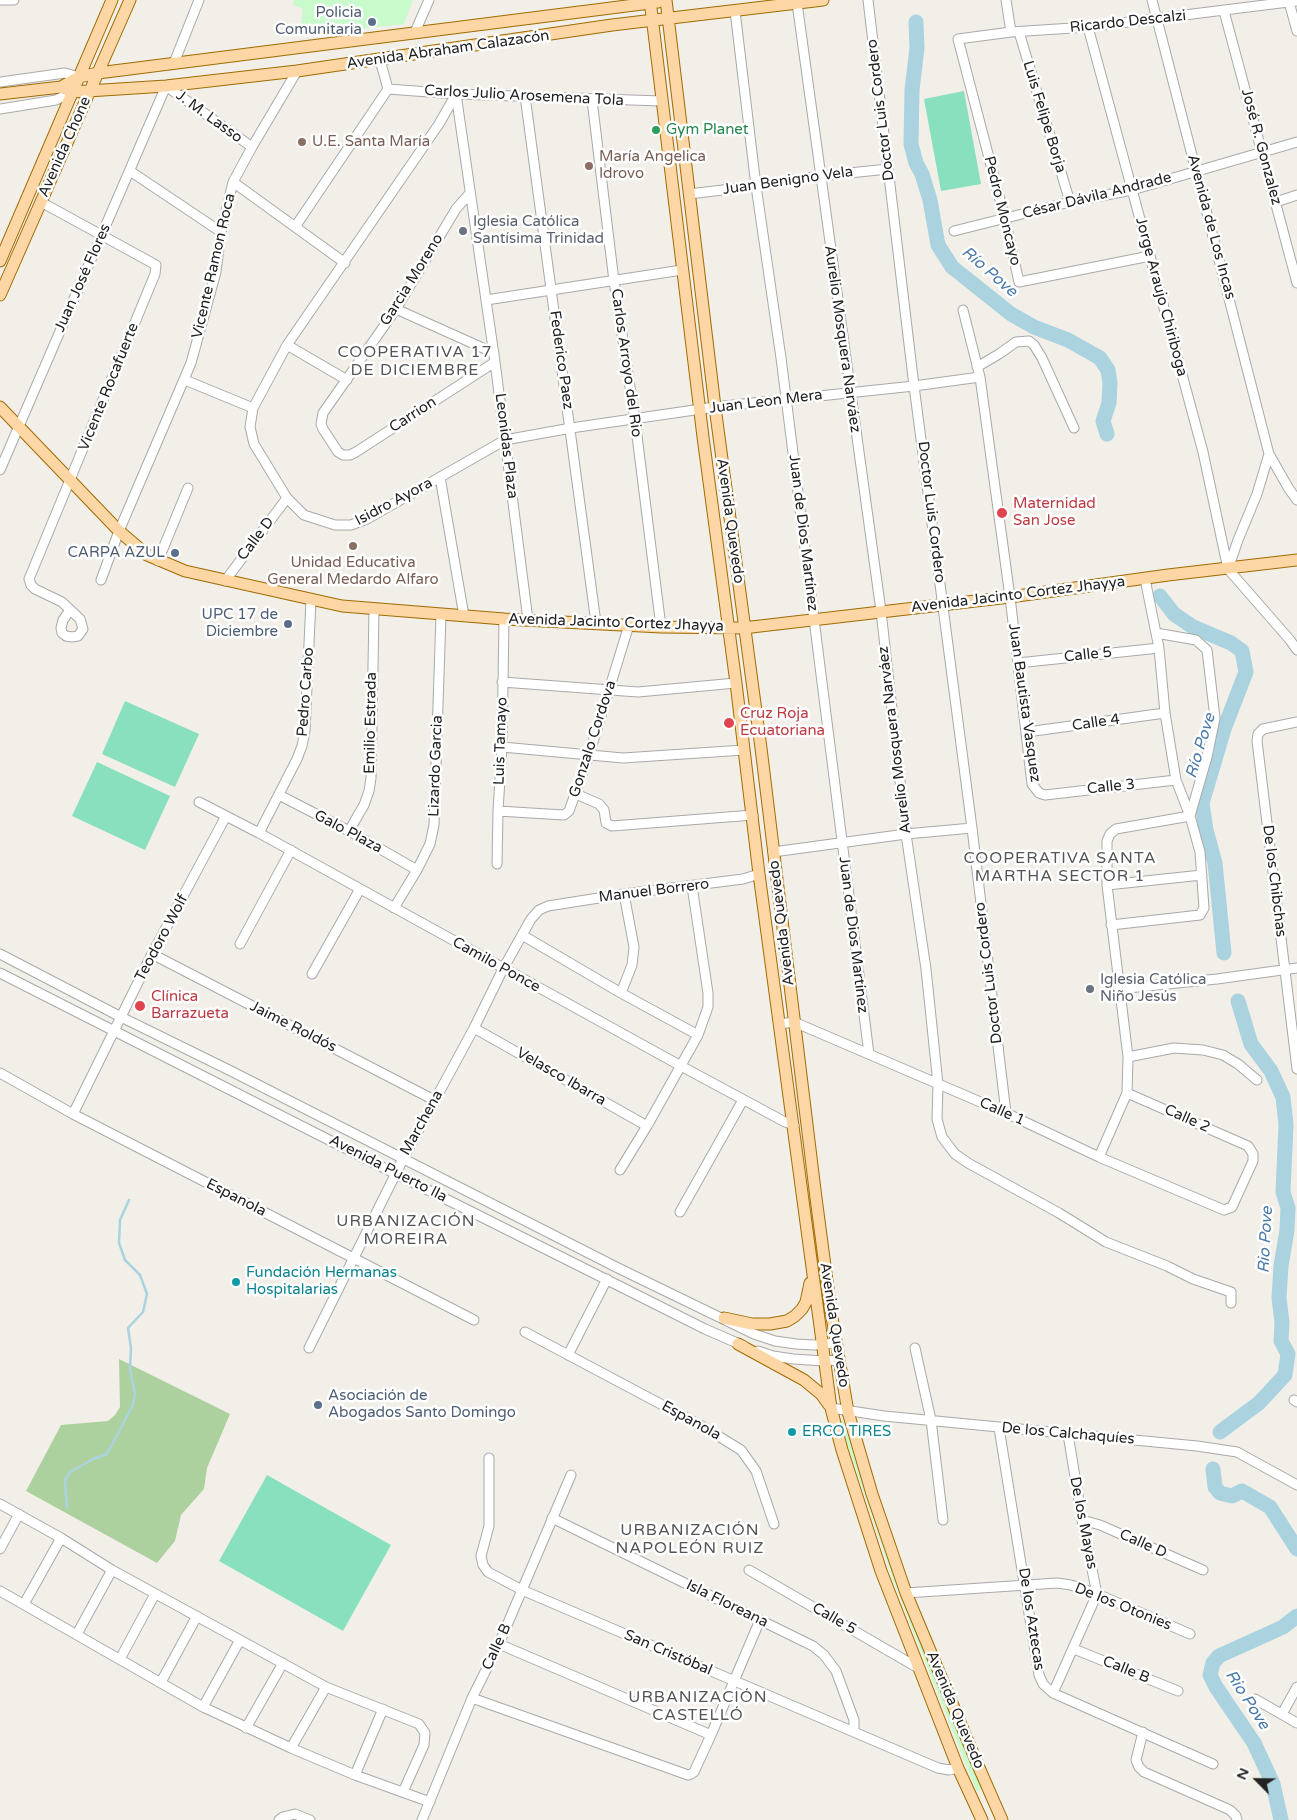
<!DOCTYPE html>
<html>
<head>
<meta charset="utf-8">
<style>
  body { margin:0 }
  #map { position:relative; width:1297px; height:1820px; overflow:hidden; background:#f2efe9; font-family:"Varela Round",sans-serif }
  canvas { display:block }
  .north { position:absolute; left:1232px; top:1755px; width:50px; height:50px; -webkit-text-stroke:4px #fff; paint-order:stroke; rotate:293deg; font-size:14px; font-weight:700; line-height:20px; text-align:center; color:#222 }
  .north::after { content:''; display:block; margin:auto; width:18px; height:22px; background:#222; clip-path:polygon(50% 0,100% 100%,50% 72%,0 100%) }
</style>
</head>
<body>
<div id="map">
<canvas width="1297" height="1820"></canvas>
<div class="north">N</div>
</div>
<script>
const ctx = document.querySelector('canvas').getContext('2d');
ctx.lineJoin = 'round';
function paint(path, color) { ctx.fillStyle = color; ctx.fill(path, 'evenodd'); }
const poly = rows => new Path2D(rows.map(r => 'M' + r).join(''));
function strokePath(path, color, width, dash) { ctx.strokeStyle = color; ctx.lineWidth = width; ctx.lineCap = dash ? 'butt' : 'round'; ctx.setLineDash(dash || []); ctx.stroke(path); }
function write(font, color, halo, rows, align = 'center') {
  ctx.font = font + ' "Varela Round",sans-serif'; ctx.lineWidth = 5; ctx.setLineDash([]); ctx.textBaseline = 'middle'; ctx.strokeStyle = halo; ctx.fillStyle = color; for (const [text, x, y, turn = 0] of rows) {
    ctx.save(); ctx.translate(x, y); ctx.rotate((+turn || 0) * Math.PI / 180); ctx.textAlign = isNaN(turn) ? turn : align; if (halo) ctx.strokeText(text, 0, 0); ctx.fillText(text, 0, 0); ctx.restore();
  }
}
paint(poly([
  [119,1359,230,1414,207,1468,204,1489,181,1515,175,1541,157,1563,26,1491,61,1425,108,1421,115,1415,120,1407]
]), '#add19e');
paint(poly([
  [294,0,413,0,404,24,300,36,303,9,293,5],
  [845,1420,897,1584,982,1789,977,1792,895,1585,840,1422]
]), '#c8facc');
paint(poly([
  [964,91,981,184,941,191,924,99],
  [125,701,199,734,175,787,102,754],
  [97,762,170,796,145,850,72,816],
  [267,1475,391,1545,343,1631,219,1561]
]), '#88e0be');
strokePath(poly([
  [67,1508,65,1480,70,1472,93,1459,107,1454,133,1405,135,1394,130,1369,131,1348,128,1328,143,1312,147,1294,140,1275,125,1260,119,1243,120,1220,129,1200]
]), '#aad3df', 2.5);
strokePath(poly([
  [916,22,917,48,912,90,911,144,916,163,922,174,930,200,938,245,952,267,1011,314,1034,327,1068,340,1100,358,1108,370,1110,383,1109,403,1103,421,1107,434],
  [1160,596,1174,614,1193,627,1231,643,1242,651,1246,672,1224,729,1202,803,1206,830,1215,863,1224,953],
  [1220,1432,1259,1403,1285,1375,1288,1354,1281,1341,1282,1322,1279,1298,1281,1266,1287,1230,1288,1208,1283,1192,1286,1125,1283,1097,1271,1071,1251,1044,1238,1001],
  [1213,1469,1215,1487,1220,1493,1232,1496,1242,1491,1270,1507,1297,1549],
  [1281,1820,1273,1784,1254,1743,1216,1687,1210,1675,1213,1663,1219,1656,1283,1627,1297,1616]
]), '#aad3df', 15);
const minor = poly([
  [0,0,14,0],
  [868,0,914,386,972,828,1006,1113],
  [1006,0,1011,32],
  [1152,0,1269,454,1289,489,1297,500],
  [1289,2,1297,31],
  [797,3,881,611,906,834,926,969,938,1084,937,1119,942,1137,955,1154,968,1163,1059,1213,1106,1242,1167,1266,1193,1279,1231,1292,1231,1303],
  [735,11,756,186,781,358,869,1054],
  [1224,11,1297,283],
  [1088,27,1203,452,1228,569,1290,640,1297,650],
  [415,32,429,0],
  [1019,32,1070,202],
  [174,63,199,0],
  [0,82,65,73,79,77],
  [388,89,456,94,661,101],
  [456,94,439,124,287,345,253,408,250,427,254,444,287,498,304,515,335,525,351,525,367,519,505,440,571,428,715,407,914,386,980,377],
  [456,94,495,362,528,620],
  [525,96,596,623],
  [592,100,614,281,635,420,661,627],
  [0,109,56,100,72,92],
  [130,171,221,232],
  [233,182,345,263],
  [470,193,456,209,396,309,323,413,321,424,323,429,338,452,343,455,350,455,356,452,495,362],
  [689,194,756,186,820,176,888,169],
  [41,202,156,265,155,274,29,579,31,585,35,589,62,602,80,619,83,629,78,636,72,637,66,636,62,633,61,628,63,620,70,610],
  [1276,202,1297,195],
  [295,227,388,89,380,60],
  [954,231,1070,202,1132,190,1297,142],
  [1150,256,1019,282,1005,219,958,39,1011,32,1088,27,1297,1],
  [486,300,682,270],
  [396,309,494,353],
  [963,310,980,377,1010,597,1032,784,1039,793,1045,795,1176,780],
  [287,345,347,380],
  [977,367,999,354,1016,342,1029,341,1034,345,1042,358,1074,428],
  [185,380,253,408],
  [0,470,166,86,252,147],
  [440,477,464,616],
  [158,561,188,488],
  [1228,569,1238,540,1257,494,1269,454],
  [101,580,119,531,191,363,216,272,221,232,233,182,252,147,297,71],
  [225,581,287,498],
  [1018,663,1159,648],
  [502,682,638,692,736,683],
  [1297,722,1263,729,1258,734,1257,741,1297,1069],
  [1027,732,1165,713],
  [502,747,623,758,744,750],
  [576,794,599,804,604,810,606,823,612,826,753,815],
  [279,795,349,831,417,870],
  [199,802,259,833,681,1066,785,1122,794,1125],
  [498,811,564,815,569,811,589,755,629,625],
  [349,831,364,805,369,791,371,778,374,610],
  [259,833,297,759,302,746,305,731,311,600],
  [773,852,906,834,972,828],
  [497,864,498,811,502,747,504,619],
  [1107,885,1202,875],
  [394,908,417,870,430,844,434,825,441,615],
  [1111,925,1200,915,1204,908,1200,852,1190,816,1176,780,1165,713,1159,648,1145,579],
  [522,935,621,993,698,1035],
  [240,944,291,850],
  [0,954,121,1017,229,1070,618,1268,754,1334,775,1341,796,1344,814,1345,836,1343],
  [152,954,434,1100],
  [0,973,396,1174,705,1329,744,1346],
  [312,974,360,889],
  [1118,989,1217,979,1297,968],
  [621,993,632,965,634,947,624,894],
  [779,1024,794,1022,1006,1113,1099,1157,1224,1210,1232,1207,1253,1161,1253,1154,1248,1146,1127,1093],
  [474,1028,647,1126],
  [1128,1057,1174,1048,1203,1050,1223,1055,1238,1064,1257,1080],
  [0,1073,73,1114,474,1320],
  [73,1114,152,954,226,816],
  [1099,1157,1127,1093,1128,1057,1107,885,1107,841,1110,834,1116,829,1190,816,1207,757,1215,718,1207,650,1196,640,1156,633],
  [620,1170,647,1126,698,1035,708,1007,708,993,692,886],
  [680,1212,743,1100],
  [525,1332,702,1426,741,1450,756,1471,774,1524],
  [309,1348,403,1159,474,1028,503,969,531,919,539,910,548,906,624,894,743,879,759,874],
  [915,1348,931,1420,943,1520],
  [758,1351,773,1356,793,1359,824,1361,839,1360],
  [568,1355,607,1279],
  [1294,1400,1297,1402],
  [831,1408,884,1416,1197,1446,1237,1452,1297,1485],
  [999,1428,1039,1675,1043,1684,1053,1693,1213,1764],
  [489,1458,489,1526,481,1556,483,1565,488,1572,522,1590,938,1768,949,1770,958,1768],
  [0,1504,61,1538,112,1570,326,1687,419,1724,425,1733,424,1745,403,1792],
  [552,1518,813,1646,824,1655,836,1671,854,1720,854,1731],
  [1082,1520,1100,1525,1203,1570],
  [0,1549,19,1514],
  [749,1570,920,1669],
  [0,1591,203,1707,291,1748,355,1775,430,1802],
  [906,1593,1057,1583,1071,1585,1097,1594,1190,1634],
  [24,1604,61,1538],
  [77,1634,112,1570],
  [499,1644,711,1735],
  [1074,1649,1178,1691],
  [120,1659,155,1594],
  [161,1682,197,1616],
  [1053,1693,1097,1594,1082,1520,1068,1434],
  [472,1698,688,1775,691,1774,694,1772,711,1735,760,1620],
  [1255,1699,1297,1723],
  [203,1707,240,1640],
  [1282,1714,1297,1687],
  [246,1728,283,1663],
  [1143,1732,1136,1760,1139,1767,1144,1772,1230,1810,1236,1816,1237,1820],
  [291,1748,326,1687],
  [355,1775,383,1709],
  [279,1820,283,1817,295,1814,310,1820],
  [422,1820,472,1698,499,1644,571,1475]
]);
const major = poly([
  [650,0,703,437,736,683,759,874,831,1408,842,1450,881,1571,958,1768,982,1820],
  [666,0,715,407,761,748,816,1198,831,1311,848,1412,872,1494,906,1593,977,1763,1002,1820],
  [61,87,72,92,166,86,297,71,612,25,823,0],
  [0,94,61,87,79,77,98,73,658,2],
  [0,261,112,0],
  [0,295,130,0],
  [0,407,119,531,147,555,185,571,342,606,504,619,661,627,743,628,1010,597,1168,575,1297,560],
  [724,1318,752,1324,770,1324,787,1321,795,1316,802,1309,806,1302,810,1283],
  [738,1344,804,1380,821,1394,829,1405]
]);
strokePath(minor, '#a9a9a9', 11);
strokePath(major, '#a06b00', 13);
strokePath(minor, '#fff', 9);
strokePath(major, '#fcd6a4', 11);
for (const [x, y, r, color] of [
  [372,22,5,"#5c6f8a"],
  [656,130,5,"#2e9e5b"],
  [302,142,5,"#8d6e63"],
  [589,166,5,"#8d6e63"],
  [463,231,5,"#6b7280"],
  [1002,513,6,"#e0444e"],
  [353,546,5,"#8d6e63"],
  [175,553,5,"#5c6f8a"],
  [288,624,5,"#5c6f8a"],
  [729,723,6,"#e0444e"],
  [1090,989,5,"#6b7280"],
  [140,1006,6,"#e0444e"],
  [236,1282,5,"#0f9aa8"],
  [318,1405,5,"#5c6f8a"],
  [792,1432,5,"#0f9aa8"]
]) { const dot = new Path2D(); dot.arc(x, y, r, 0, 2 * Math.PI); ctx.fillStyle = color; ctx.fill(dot); strokePath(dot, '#fff', 2); }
write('15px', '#4e5e75', '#fff', [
  ["Policia",362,13],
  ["Comunitaria",362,30],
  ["CARPA AZUL",165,553],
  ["UPC 17 de",278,615],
  ["Diciembre",278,632],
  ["Asociación de",328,1396,"left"],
  ["Abogados Santo Domingo",328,1413,"left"]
], 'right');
write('15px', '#222', '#fff', [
  ["Ricardo Descalzi",1128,22,-6],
  ["Avenida Abraham Calazacón",448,50,-8],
  ["Carlos Julio Arosemena Tola",524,96,3],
  ["Doctor Luis Cordero",881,110,-97],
  ["J. M. Lasso",209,117,36],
  ["Luis Felipe Borja",1044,117,73],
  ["Avenida Chone",65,147,-66],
  ["José R. Gonzalez",1261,147,75],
  ["Juan Benigno Vela",788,181,-8],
  ["César Dávila Andrade",1097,196,-14],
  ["Pedro Moncayo",1002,211,76],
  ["Avenida de Los Incas",1211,227,75],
  ["Vicente Ramon Roca",214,266,-77],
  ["Juan José Flores",83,278,-66],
  ["Garcia Moreno",412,280,-58],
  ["Jorge Araujo Chiriboga",1161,297,75],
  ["Aurelio Mosquera Narváez",842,339,82],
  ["Federico Paez",561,360,82],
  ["Carlos Arroyo del Rio",626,363,82],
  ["Vicente Rocafuerte",109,387,-68],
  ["Juan Leon Mera",766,402,-7],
  ["Carrion",413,415,-33],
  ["Leonidas Plaza",506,446,83],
  ["Isidro Ayora",394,502,-28],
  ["Doctor Luis Cordero",931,512,83],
  ["Avenida Quevedo",730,521,82],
  ["Juan de Dios Martínez",803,533,83],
  ["Calle D",256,539,-53],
  ["Avenida Jacinto Cortez Jhayya",1018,595,-7],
  ["Avenida Jacinto Cortez Jhayya",616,623,2],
  ["Calle 5",1088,655,-6],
  ["Pedro Carbo",306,692,-86],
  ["Juan Bautista Vasquez",1024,703,82],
  ["Emilio Estrada",371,723,-89],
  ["Calle 4",1096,723,-8],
  ["Gonzalo Cordova",593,739,-72],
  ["Aurelio Mosquera Narváez",895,740,-97],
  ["Luis Tamayo",501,741,-88],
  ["Lizardo Garcia",436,766,-88],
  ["Calle 3",1111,787,-6],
  ["Galo Plaza",348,832,28],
  ["De los Chibchas",1274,881,83],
  ["Manuel Borrero",654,891,-7],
  ["Avenida Quevedo",782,923,-97],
  ["Juan de Dios Martínez",853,935,83],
  ["Teodoro Wolf",162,938,-62],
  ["Camilo Ponce",496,965,29],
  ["Doctor Luis Cordero",989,973,-97],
  ["Jaime Roldós",293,1027,27],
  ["Velasco Ibarra",561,1077,30],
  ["Calle 1",1002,1112,24],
  ["Calle 2",1187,1119,24],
  ["Marchena",422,1123,-61],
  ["Avenida Puerto Ila",388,1169,27],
  ["Espanola",236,1198,27],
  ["Avenida Quevedo",834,1325,81],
  ["Espanola",691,1421,29],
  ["De los Calchaquíes",1068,1434,5],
  ["De los Mayas",1083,1523,79],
  ["Calle D",1143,1544,24],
  ["Isla Floreana",727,1604,26],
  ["De los Otonies",1123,1607,22],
  ["Calle 5",834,1619,30],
  ["De los Aztecas",1031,1619,81],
  ["Calle B",497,1647,-65],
  ["San Cristóbal",668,1653,23],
  ["Calle B",1126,1670,22],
  ["Avenida Quevedo",955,1710,67]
]);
write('15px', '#27864d', '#fff', [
  ["Gym Planet",666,130]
], 'left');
write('15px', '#785e54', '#fff', [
  ["U.E. Santa María",312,142],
  ["María Angelica",599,157],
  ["Idrovo",599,174],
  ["Unidad Educativa",353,563,"center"],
  ["General Medardo Alfaro",353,580,"center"]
], 'left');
write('15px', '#5b616d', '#fff', [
  ["Iglesia Católica",473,222],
  ["Santísima Trinidad",473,239],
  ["Iglesia Católica",1100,980],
  ["Niño Jesús",1100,997]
], 'left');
write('15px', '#be3a42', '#fff', [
  ["Maternidad",1013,504],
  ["San Jose",1013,521],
  ["Cruz Roja",740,714],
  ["Ecuatoriana",740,731],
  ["Clínica",151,997],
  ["Barrazueta",151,1014]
], 'left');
write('15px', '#0d838f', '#fff', [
  ["Fundación Hermanas",246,1273],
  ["Hospitalarias",246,1290],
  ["ERCO TIRES",802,1432]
], 'left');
write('italic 16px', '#4a7aab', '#fff', [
  ["Río Pove",989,272,41],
  ["Río Pove",1201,746,-73],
  ["Rio Pove",1266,1240,-87],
  ["Rio Pove",1247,1700,57]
]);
ctx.letterSpacing = '1px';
write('16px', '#555', '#fff', [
  ["COOPERATIVA 17",415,353],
  ["DE DICIEMBRE",415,371],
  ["COOPERATIVA SANTA",1060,859],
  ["MARTHA SECTOR 1",1060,877],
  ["URBANIZACIÓN",406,1222],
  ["MOREIRA",406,1240],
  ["URBANIZACIÓN",690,1531],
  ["NAPOLEÓN RUIZ",690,1549],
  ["URBANIZACIÓN",698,1698],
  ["CASTELLÓ",698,1716]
]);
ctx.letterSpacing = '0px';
</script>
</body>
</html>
